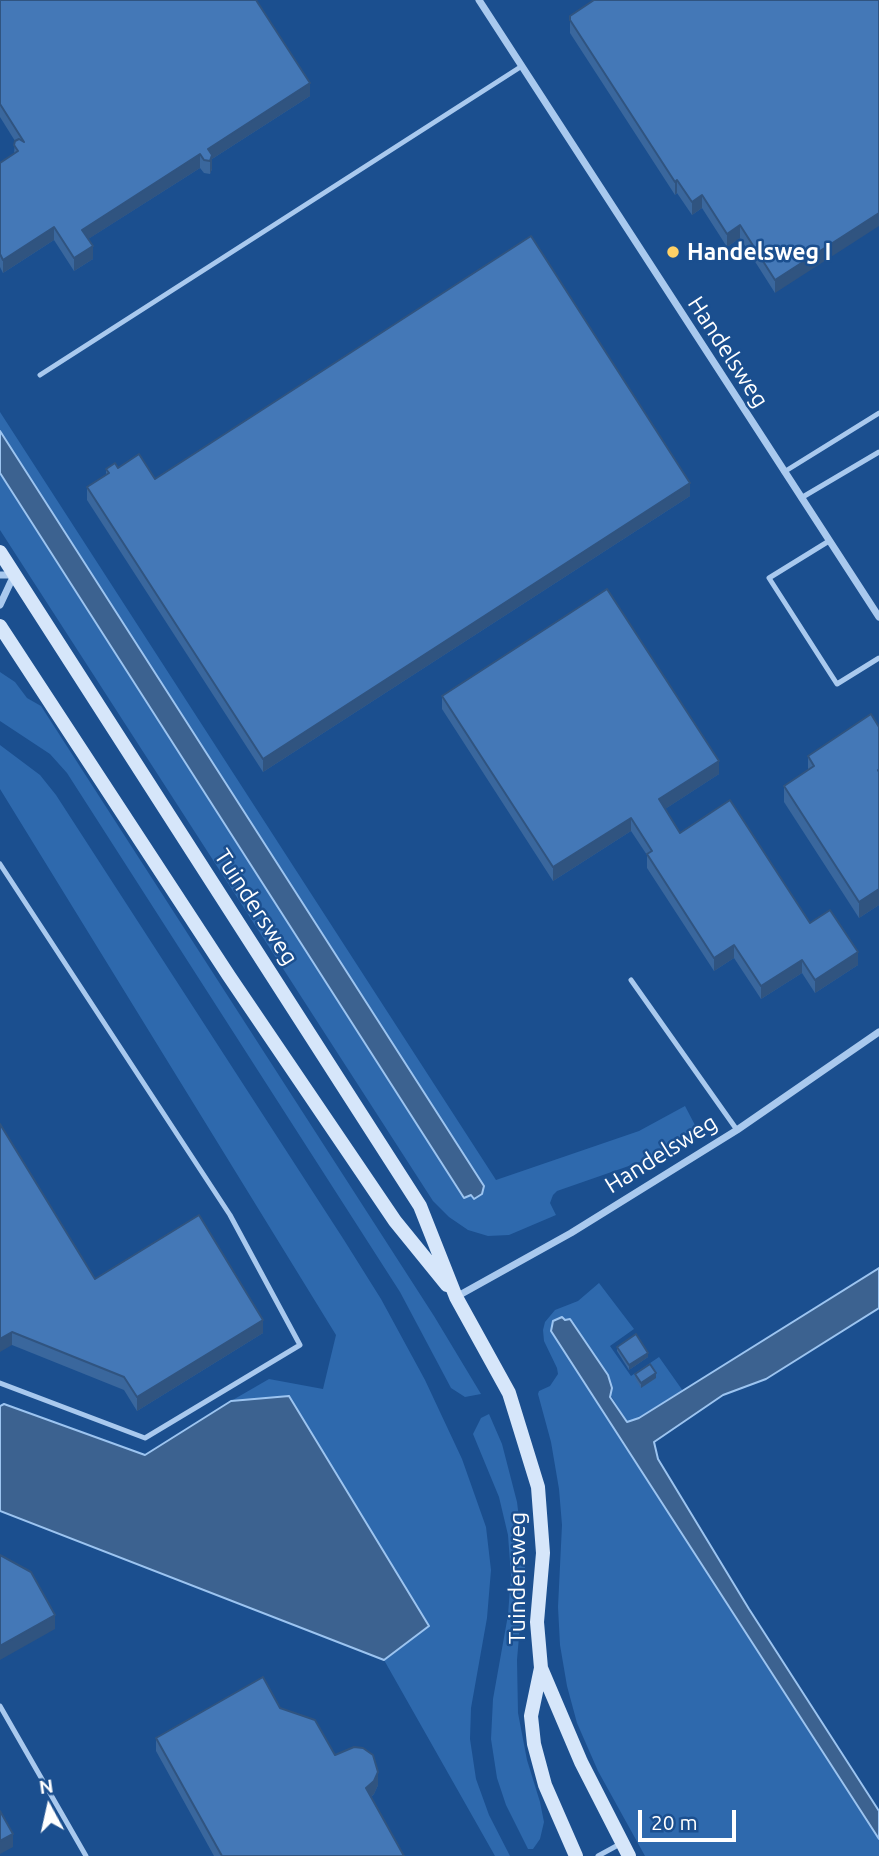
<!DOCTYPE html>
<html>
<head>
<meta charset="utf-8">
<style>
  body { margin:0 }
  #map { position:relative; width:879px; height:1856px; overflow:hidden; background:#1b4f8f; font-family:Ubuntu,sans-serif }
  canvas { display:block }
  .north { position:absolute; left:14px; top:1772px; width:70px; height:70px; -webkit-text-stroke:5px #1b4f8f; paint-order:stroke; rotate:352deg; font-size:19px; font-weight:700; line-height:28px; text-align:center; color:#fff }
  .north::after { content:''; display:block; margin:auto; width:24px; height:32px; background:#fff; clip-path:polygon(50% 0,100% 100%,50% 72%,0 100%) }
  .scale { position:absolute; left:638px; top:1810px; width:98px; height:32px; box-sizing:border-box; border:4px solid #fff; border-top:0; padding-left:9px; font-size:21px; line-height:24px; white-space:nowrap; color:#fff; -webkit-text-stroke:5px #1b4f8f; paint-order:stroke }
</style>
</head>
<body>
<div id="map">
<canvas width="879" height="1856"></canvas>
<div class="north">N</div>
<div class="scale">20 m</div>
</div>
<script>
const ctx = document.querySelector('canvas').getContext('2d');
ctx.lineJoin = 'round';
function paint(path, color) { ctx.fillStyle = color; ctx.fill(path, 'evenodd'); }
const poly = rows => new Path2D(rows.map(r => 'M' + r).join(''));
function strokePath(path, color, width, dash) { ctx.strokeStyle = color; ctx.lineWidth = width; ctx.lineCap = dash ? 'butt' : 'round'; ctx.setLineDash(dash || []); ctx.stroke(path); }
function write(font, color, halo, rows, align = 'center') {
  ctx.font = font + ' Ubuntu,sans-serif'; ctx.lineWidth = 5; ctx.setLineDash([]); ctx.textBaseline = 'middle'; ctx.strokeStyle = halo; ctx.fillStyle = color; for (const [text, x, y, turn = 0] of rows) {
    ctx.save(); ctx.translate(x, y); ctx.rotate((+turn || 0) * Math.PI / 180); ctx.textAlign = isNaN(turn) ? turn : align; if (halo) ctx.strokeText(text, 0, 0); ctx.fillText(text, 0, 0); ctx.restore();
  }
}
paint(poly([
  [0,412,496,1180,639,1131,685,1106,696,1127,646,1160,557,1191,553,1195,550,1203,556,1215,509,1235,488,1236,468,1230,449,1217,433,1201,0,530,0,473,464,1198,471,1194,474,1199,484,1186,0,431],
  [0,672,15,682,27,698,41,706,434,1316,481,1394,465,1397,451,1388,400,1292,67,773,50,754,0,721],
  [0,745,40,775,56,795,344,1240,381,1299,425,1380,462,1459,486,1527,491,1570,487,1618,471,1708,470,1739,476,1779,489,1815,510,1856,495,1856,384,1660,429,1626,289,1396,231,1401,269,1379,323,1389,336,1335,0,789],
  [599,1283,634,1329,610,1346,631,1376,659,1357,683,1391,639,1418,627,1422,565,1320,553,1321,552,1331,879,1839,879,1856,645,1856,598,1771,577,1723,567,1686,560,1645,558,1607,562,1525,559,1489,551,1442,538,1394,539,1391,550,1386,558,1374,557,1368,544,1341,543,1330,545,1322,555,1310,578,1301],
  [489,1414,502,1444,517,1502,525,1566,517,1660,518,1713,527,1760,540,1802,544,1822,540,1839,533,1849,528,1849,506,1805,497,1778,491,1739,493,1699,508,1615,511,1575,508,1535,499,1497,473,1434,481,1418]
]), '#2e69ad');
const water = poly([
  [0,431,484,1186,482,1194,474,1199,471,1195,464,1198,0,473,0,431],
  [879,1268,879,1308,766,1379,723,1395,654,1442,658,1459,749,1609,879,1811,879,1839,551,1331,553,1321,562,1317,565,1320,570,1319,608,1375,612,1388,610,1397,627,1422,639,1418,879,1268],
  [289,1396,429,1626,384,1660,0,1511,0,1406,4,1404,145,1455,231,1401,289,1396]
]);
paint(water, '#3c6290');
strokePath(water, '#9cc4f0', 2);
strokePath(poly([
  [40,375,522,66],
  [784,472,879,413],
  [801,498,879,452],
  [829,541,769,578,837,684,879,658],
  [0,864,230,1215,300,1345,145,1438,0,1383],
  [631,980,737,1130],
  [0,1706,86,1856],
  [598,1856,620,1844]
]), '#a9c9ee', 5);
strokePath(poly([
  [479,0,879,617],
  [0,575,14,575,0,605],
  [456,1297,571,1233,737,1130,879,1032]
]), '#a9c9ee', 7);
strokePath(poly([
  [0,552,420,1206,456,1297,509,1393,538,1487,543,1553,537,1622,541,1668,531,1716,534,1744,545,1785,576,1856],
  [0,626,229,976,395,1221,447,1285],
  [541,1668,581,1762,629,1856]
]), '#d6e6fa', 14);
paint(poly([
  [0,0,310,96,212,159,212,169,210,174,204,173,200,168,88,239,93,259,74,271,54,240,3,273,0,267,0,163,14,154,15,141,0,117],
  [879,0,775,293,740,238,727,247,702,208,692,215,677,193,675,195,570,33,570,16],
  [118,468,155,479,690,496,263,772,87,500,87,487,106,475,106,469],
  [442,696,719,774,665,809,680,833,810,923,858,965,815,993,802,973,761,999,734,958,714,971,647,868,647,855,631,831,553,881,442,709],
  [879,727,879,905,859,918,784,802,784,786,808,770,808,756],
  [0,1124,95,1279,263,1333,137,1411,124,1390,12,1345],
  [617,1347,648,1357,629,1370,617,1351],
  [635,1374,656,1378,641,1388,635,1378],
  [280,1708,335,1755,378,1785,374,1794,371,1797,404,1856,214,1856,156,1751,156,1738]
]), '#3a679d');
paint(poly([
  [310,83,310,96,212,159,212,169,210,174,210,161,208,149],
  [200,154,200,168,82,243,82,230],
  [677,180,677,193,675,195,675,182],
  [702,195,702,208,692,215,692,202],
  [879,213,879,226,775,293,775,280],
  [740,225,740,238,727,247,727,234],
  [54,227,54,240,3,273,3,260],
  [93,246,93,259,74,271,74,258],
  [690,483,690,496,263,772,263,759],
  [719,761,719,774,659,813,659,799],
  [631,818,631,831,553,881,553,867],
  [879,889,879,905,859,918,859,902],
  [734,945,734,958,714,971,714,958],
  [858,952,858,965,815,993,815,980],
  [802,960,802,973,761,999,761,986],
  [263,1320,263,1333,137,1411,137,1397],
  [12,1332,12,1345,0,1352,0,1339],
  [648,1353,648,1357,629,1370,629,1365],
  [656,1373,656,1378,641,1388,641,1383],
  [55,1615,55,1629,0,1660,0,1646],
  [378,1772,378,1785,374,1794,366,1801,366,1788],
  [13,1834,13,1847,0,1854,0,1841]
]), '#305480');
const building = poly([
  [0,0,256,0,310,83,208,149,212,155,210,161,204,160,200,154,82,230,93,246,74,258,54,227,3,260,0,254,0,163,18,151,14,145,15,141,19,139,24,142,0,104,0,0],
  [594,0,879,0,879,213,775,280,740,225,727,234,702,195,692,202,677,180,675,182,570,20,570,16,594,0],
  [531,236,690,483,263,759,87,487,109,473,106,469,115,463,118,468,139,454,155,479,531,236],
  [607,589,719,761,659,799,680,833,730,800,810,923,830,910,858,952,815,980,802,960,761,986,734,945,714,958,647,854,652,851,631,818,553,867,442,696,607,589],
  [871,714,879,727,879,770,878,770,879,772,879,889,859,902,784,786,814,766,808,756,871,714],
  [0,1124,95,1279,199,1215,263,1320,137,1397,124,1377,12,1332,0,1339,0,1124],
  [636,1334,648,1353,629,1365,617,1347,636,1334],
  [650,1364,656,1373,641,1383,635,1374,650,1364],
  [0,1555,31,1572,55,1615,0,1646,0,1555],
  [263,1677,280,1708,315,1720,335,1755,354,1747,363,1748,373,1755,378,1772,374,1781,366,1788,404,1856,222,1856,156,1738,263,1677],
  [0,1811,13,1834,0,1841,0,1811]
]);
paint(building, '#4478b7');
strokePath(building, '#305480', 2);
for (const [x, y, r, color] of [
  [673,252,7,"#ffd166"]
]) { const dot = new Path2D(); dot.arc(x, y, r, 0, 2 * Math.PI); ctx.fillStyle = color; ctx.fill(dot); strokePath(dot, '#1b4f8f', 2.5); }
write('bold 23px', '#fff', '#1b4f8f', [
  ["Handelsweg I",687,252]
], 'left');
write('23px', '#fff', '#1b4f8f', [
  ["Handelsweg",728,352,57],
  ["Tuindersweg",256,907,57],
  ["Handelsweg",661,1154,-32],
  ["Tuindersweg",517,1578,-90]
]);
</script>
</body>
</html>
